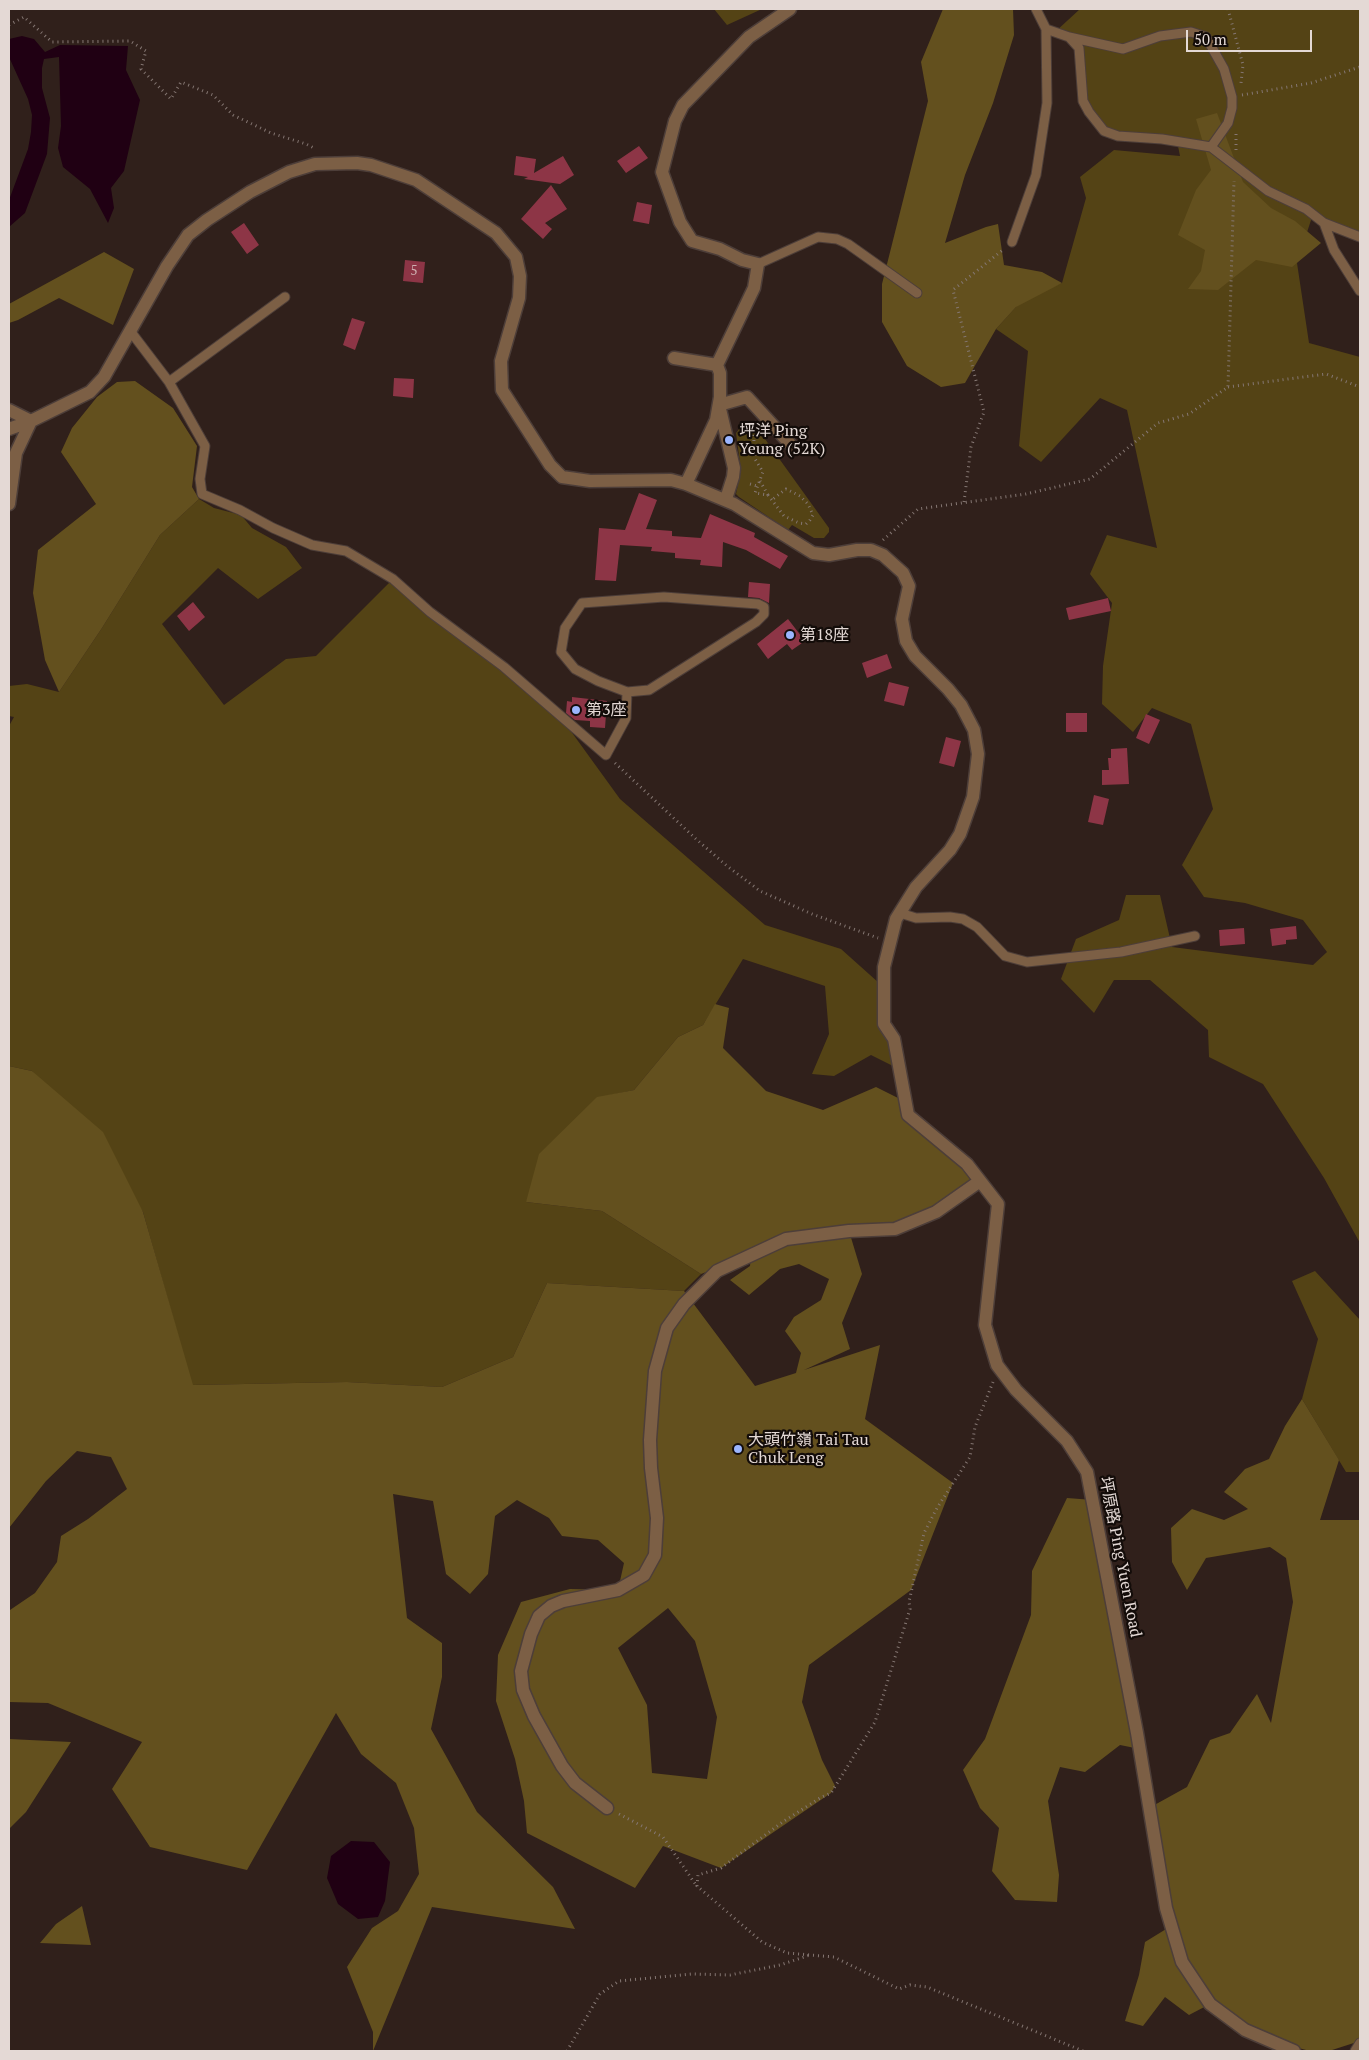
<!DOCTYPE html>
<html>
<head>
<meta charset="utf-8">
<style>
  body { margin:0 }
  #map { position:relative; width:1369px; height:2060px; overflow:hidden; background:#30201b; font-family:"PT Serif",serif }
  canvas { display:block }
  .frame { position:absolute; inset:0; border:10px solid #e4d9d5; pointer-events:none }
  .scale { position:absolute; left:1186px; top:30px; width:126px; height:22px; box-sizing:border-box; border:2px solid #e4d9d5; border-top:0; padding-left:6px; font-size:15px; line-height:18px; white-space:nowrap; color:#e4d9d5; -webkit-text-stroke:4px #130c09; paint-order:stroke }
</style>
</head>
<body>
<div id="map">
<canvas width="1369" height="2060"></canvas>
<div class="frame"></div>
<div class="scale">50 m</div>
</div>
<script>
const ctx = document.querySelector('canvas').getContext('2d');
ctx.lineJoin = 'round';
function paint(path, color) { ctx.fillStyle = color; ctx.fill(path, 'evenodd'); }
const poly = rows => new Path2D(rows.map(r => 'M' + r).join(''));
function strokePath(path, color, width, dash) { ctx.strokeStyle = color; ctx.lineWidth = width; ctx.lineCap = dash ? 'butt' : 'round'; ctx.setLineDash(dash || []); ctx.stroke(path); }
function write(font, color, halo, rows, align = 'center') {
  ctx.font = font + ' "PT Serif","Noto Sans SC",serif'; ctx.lineWidth = 4.5; ctx.setLineDash([]); ctx.textBaseline = 'middle'; ctx.strokeStyle = halo; ctx.fillStyle = color; for (const [text, x, y, turn = 0] of rows) {
    ctx.save(); ctx.translate(x, y); ctx.rotate((+turn || 0) * Math.PI / 180); ctx.textAlign = isNaN(turn) ? turn : align; if (halo) ctx.strokeText(text, 0, 0); ctx.fillText(text, 0, 0); ctx.restore();
  }
}
paint(poly([
  [714,9,762,9,727,25],
  [1080,9,1360,9,1360,233,1313,214,1297,263,1309,343,1360,357,1360,1243,1324,1178,1263,1084,1209,1057,1208,1030,1150,980,1114,980,1094,1013,1061,979,1076,939,1119,920,1126,895,1160,895,1172,947,1313,965,1327,952,1303,920,1245,903,1204,897,1182,865,1213,809,1191,724,1152,708,1133,732,1102,704,1103,666,1112,603,1090,574,1107,535,1157,548,1127,410,1100,398,1041,462,1019,446,1028,351,996,329,1024,298,1062,283,1086,198,1080,177,1114,150,1180,156,1177,141,1112,134,1089,112,1079,48,1055,32],
  [747,427,765,439,829,528,829,532,824,538,814,538,792,525,788,530,739,497,736,494,741,470,736,433,740,428],
  [199,499,214,508,241,515,252,528,286,547,302,568,258,599,218,568,162,624,224,705,286,659,316,656,393,579,557,712,620,799,765,925,841,949,879,983,893,1066,871,1055,834,1076,812,1074,829,1034,825,986,743,959,703,1025,678,1037,634,1090,597,1098,526,1202,602,1211,701,1274,684,1291,547,1283,513,1357,442,1387,347,1382,192,1385,143,1212,32,1071,9,1066,9,726,14,717,9,716,9,686,27,684,59,692,102,628,160,535],
  [1315,1271,1360,1320,1360,1472,1346,1472,1302,1399,1318,1339,1292,1281]
]), '#544315');
paint(poly([
  [943,9,1013,9,1014,35,993,103,965,175,945,243,986,227,998,224,1004,265,1042,272,1062,283,1016,307,996,329,965,383,941,387,907,366,882,322,882,284,928,101,921,62],
  [1217,113,1243,182,1271,208,1295,221,1321,243,1292,267,1256,260,1218,290,1188,289,1201,271,1205,250,1178,235,1196,190,1211,170,1196,119],
  [104,252,134,269,113,325,59,298,18,320,9,323,9,304],
  [135,381,173,408,197,446,192,487,199,499,160,535,102,628,59,692,45,660,33,593,38,550,96,504,61,452,72,428,97,397,117,382],
  [715,1004,729,1008,723,1048,766,1091,823,1110,876,1087,906,1102,980,1181,929,1214,865,1230,849,1231,862,1274,842,1323,850,1349,804,1370,880,1345,865,1419,953,1483,911,1590,809,1665,802,1702,822,1760,835,1786,831,1793,721,1868,663,1846,635,1888,527,1833,524,1801,515,1759,496,1701,498,1655,521,1602,570,1589,618,1590,624,1563,598,1540,562,1536,549,1518,517,1500,495,1516,488,1574,470,1594,446,1574,433,1501,393,1494,407,1618,442,1643,442,1677,431,1729,477,1812,553,1887,575,1929,432,1907,373,2051,373,2032,347,1967,372,1928,398,1911,419,1874,414,1828,396,1783,361,1754,336,1713,247,1870,150,1847,112,1789,142,1742,48,1703,9,1702,9,1610,10,1610,35,1593,57,1562,61,1536,88,1519,127,1489,111,1457,77,1451,46,1481,9,1528,9,1066,32,1071,103,1132,143,1212,193,1385,347,1382,442,1387,513,1357,547,1283,684,1291,755,1386,796,1373,801,1353,785,1331,794,1317,821,1300,829,1279,799,1264,780,1269,749,1295,730,1280,750,1266,751,1255,701,1274,602,1211,526,1202,539,1154,597,1097,634,1090,678,1037,703,1025],
  [668,1608,695,1641,717,1717,707,1779,652,1773,647,1705,618,1648],
  [1302,1399,1339,1460,1320,1520,1360,1520,1360,2041,1329,2051,1310,2051,1271,2041,1210,2004,1189,2015,1165,1997,1143,2026,1125,2021,1139,1975,1145,1942,1171,1926,1149,1808,1187,1787,1210,1740,1230,1733,1257,1694,1271,1723,1293,1602,1286,1558,1270,1547,1206,1558,1187,1590,1172,1562,1171,1528,1192,1509,1224,1520,1248,1509,1224,1492,1245,1469,1269,1459,1285,1426],
  [1067,1498,1093,1500,1140,1749,1120,1745,1085,1772,1060,1767,1048,1801,1059,1875,1057,1902,1015,1900,992,1871,999,1828,980,1808,963,1770,985,1739,1031,1615,1032,1571],
  [9,1739,71,1742,26,1812,9,1829],
  [82,1906,91,1945,40,1943,56,1924]
]), '#63501e');
paint(poly([
  [22,36,34,39,45,52,60,45,128,46,126,70,140,100,124,171,111,188,114,208,108,223,90,189,63,167,58,148,61,126,59,57,44,59,42,68,42,88,50,118,47,154,25,213,9,227,9,200,28,149,31,132,32,115,28,99,9,57,9,39],
  [351,1841,374,1842,390,1862,385,1901,378,1917,358,1919,338,1904,327,1878,331,1856]
]), '#200013');
paint(poly([
  [639,146,648,158,626,173,617,161],
  [516,156,536,159,534,173,563,156,574,175,560,184,524,179,528,177,514,175],
  [551,185,567,209,545,223,552,229,543,239,521,219],
  [637,202,652,205,649,224,633,221],
  [244,223,259,245,247,254,231,232],
  [405,260,425,262,423,283,403,281],
  [352,318,365,322,355,350,343,345],
  [394,378,414,379,413,398,393,396],
  [639,493,657,500,646,529,672,531,672,536,701,538,710,514,755,533,754,537,788,556,780,569,746,550,723,542,722,567,700,565,701,560,675,558,675,553,651,551,652,547,620,545,616,581,595,580,599,528,625,530],
  [749,582,770,584,769,603,759,598,748,597],
  [1108,598,1111,611,1069,620,1066,608],
  [193,602,205,617,189,631,177,616],
  [788,619,805,641,792,650,787,644,768,659,757,644],
  [887,654,892,668,867,678,862,663],
  [889,682,909,687,904,706,884,701],
  [572,697,607,701,605,728,590,727,590,721,575,720,566,713,567,701,572,702],
  [1066,713,1087,713,1087,732,1066,732],
  [1146,714,1160,720,1149,744,1136,738],
  [946,737,961,741,954,767,939,763],
  [1127,748,1129,784,1102,785,1102,770,1109,770,1108,758,1111,758,1111,749],
  [1094,795,1109,799,1103,825,1088,822],
  [1296,926,1297,939,1286,940,1286,944,1272,946,1270,929],
  [1244,928,1245,944,1220,946,1219,930]
]), '#8d3546');
const service = poly([
  [1046,29,1069,37,1079,48,1083,101,1089,112,1104,131,1118,136,1162,139,1211,147,1268,191,1306,209,1324,223,1360,237],
  [1069,37,1123,49,1160,36,1191,32,1206,37,1224,69,1232,97,1232,108,1228,123,1211,147],
  [1324,223,1334,250,1360,291],
  [1012,242,1036,175,1047,103,1046,29,1036,9],
  [758,264,818,237,837,239,848,244,917,293],
  [131,332,169,382,205,446,200,479,202,494,240,510,273,528,312,545,346,551,393,579,430,612,504,667,606,755,626,718,627,692],
  [169,382,285,297],
  [664,597,758,604,764,607,764,614,756,622,649,690,627,692,598,681,575,669,561,652,565,628,582,603,664,597],
  [900,913,916,918,950,917,963,919,977,927,1005,956,1027,962,1121,952,1195,936],
  [1355,2051,1360,2043]
]);
const minor = poly([
  [674,358,717,365],
  [9,410,31,421],
  [9,429,31,421],
  [686,484,716,420,720,397,720,373,717,365,754,288,758,264,742,260,720,249,692,241,680,222,662,172,675,121,683,105,749,37,790,9],
  [726,499,733,477,734,468,719,405,747,397,792,446],
  [9,504,16,453,31,421,90,392,104,377,167,266,188,235,207,220,250,192,289,172,315,164,357,163,371,165,416,180,496,233,516,257,520,276,519,298,501,361,502,390,550,465,562,477,590,481,671,480,686,484,734,504,813,553,829,555,857,550,871,550,883,555,903,573,909,586,902,619,906,641,915,656,948,689,961,705,974,730,978,754,973,797,960,834,950,850,916,887,896,919,884,967,884,1024,894,1039,908,1115,967,1164,998,1204,985,1325,997,1365,1016,1390,1067,1441,1087,1472,1137,1733,1166,1908,1182,1962,1210,2004,1245,2030,1294,2051],
  [607,1808,575,1783,562,1766,534,1716,523,1690,521,1671,531,1634,539,1616,551,1606,563,1601,618,1590,644,1575,655,1555,657,1518,651,1468,650,1440,655,1371,667,1328,684,1304,717,1271,786,1239,849,1231,895,1229,936,1212,980,1181]
]);
strokePath(service, '#4d3e39', 11);
strokePath(minor, '#4d3e39', 15);
strokePath(poly([
  [1228,9,1243,65,1241,83],
  [9,25,24,17,52,42,130,41,146,51,141,69,171,99,181,82,213,95,233,115,271,133,306,144,316,149],
  [1242,95,1311,83,1360,67],
  [1236,150,1236,134],
  [1228,387,1326,374,1360,387],
  [753,425,755,459,763,472,755,493,768,495,784,516,799,523,806,524,810,520,813,515,808,504,800,496,786,489,773,499],
  [760,481,768,495],
  [750,484,757,486],
  [964,502,971,447,984,412,953,290,1004,249],
  [883,540,918,509,1026,494,1090,479,1158,423,1189,414,1228,387,1234,181],
  [615,763,696,839,727,866,760,891,812,914,878,938],
  [993,1382,975,1427,970,1457,937,1508,924,1533,909,1602,910,1609,875,1722,831,1793,820,1798,784,1821,721,1868,698,1875,697,1886,762,1942,787,1953,834,1957,899,1989,910,1985,927,1987,1083,2051],
  [619,1814,663,1837,696,1885],
  [567,2051,600,1994,619,1981,692,1974,730,1975,780,1965,810,1955]
]), '#857773', 3, [1, 4]);
strokePath(service, '#7c5f45', 9);
strokePath(minor, '#7c5f45', 12);
for (const [x, y, r, color] of [
  [729,440,5,"#9bb5fd"],
  [790,635,5,"#9bb5fd"],
  [576,710,5,"#9bb5fd"],
  [738,1449,5,"#9bb5fd"]
]) { const dot = new Path2D(); dot.arc(x, y, r, 0, 2 * Math.PI); ctx.fillStyle = color; ctx.fill(dot); strokePath(dot, '#130c09', 2); }
write('14px', '#ceb0b1', null, [
  ["5",414,271]
]);
write('16px', '#e4d9d5', '#130c09', [
  ["坪洋 Ping",739,431],
  ["Yeung (52K)",739,449],
  ["第18座",800,635],
  ["第3座",586,710],
  ["大頭竹嶺 Tai Tau",748,1440],
  ["Chuk Leng",748,1458]
], 'left');
write('16px', '#e4d9d5', '#130c09', [
  ["坪原路 Ping Yuen Road",1120,1557,79]
]);
</script>
</body>
</html>
